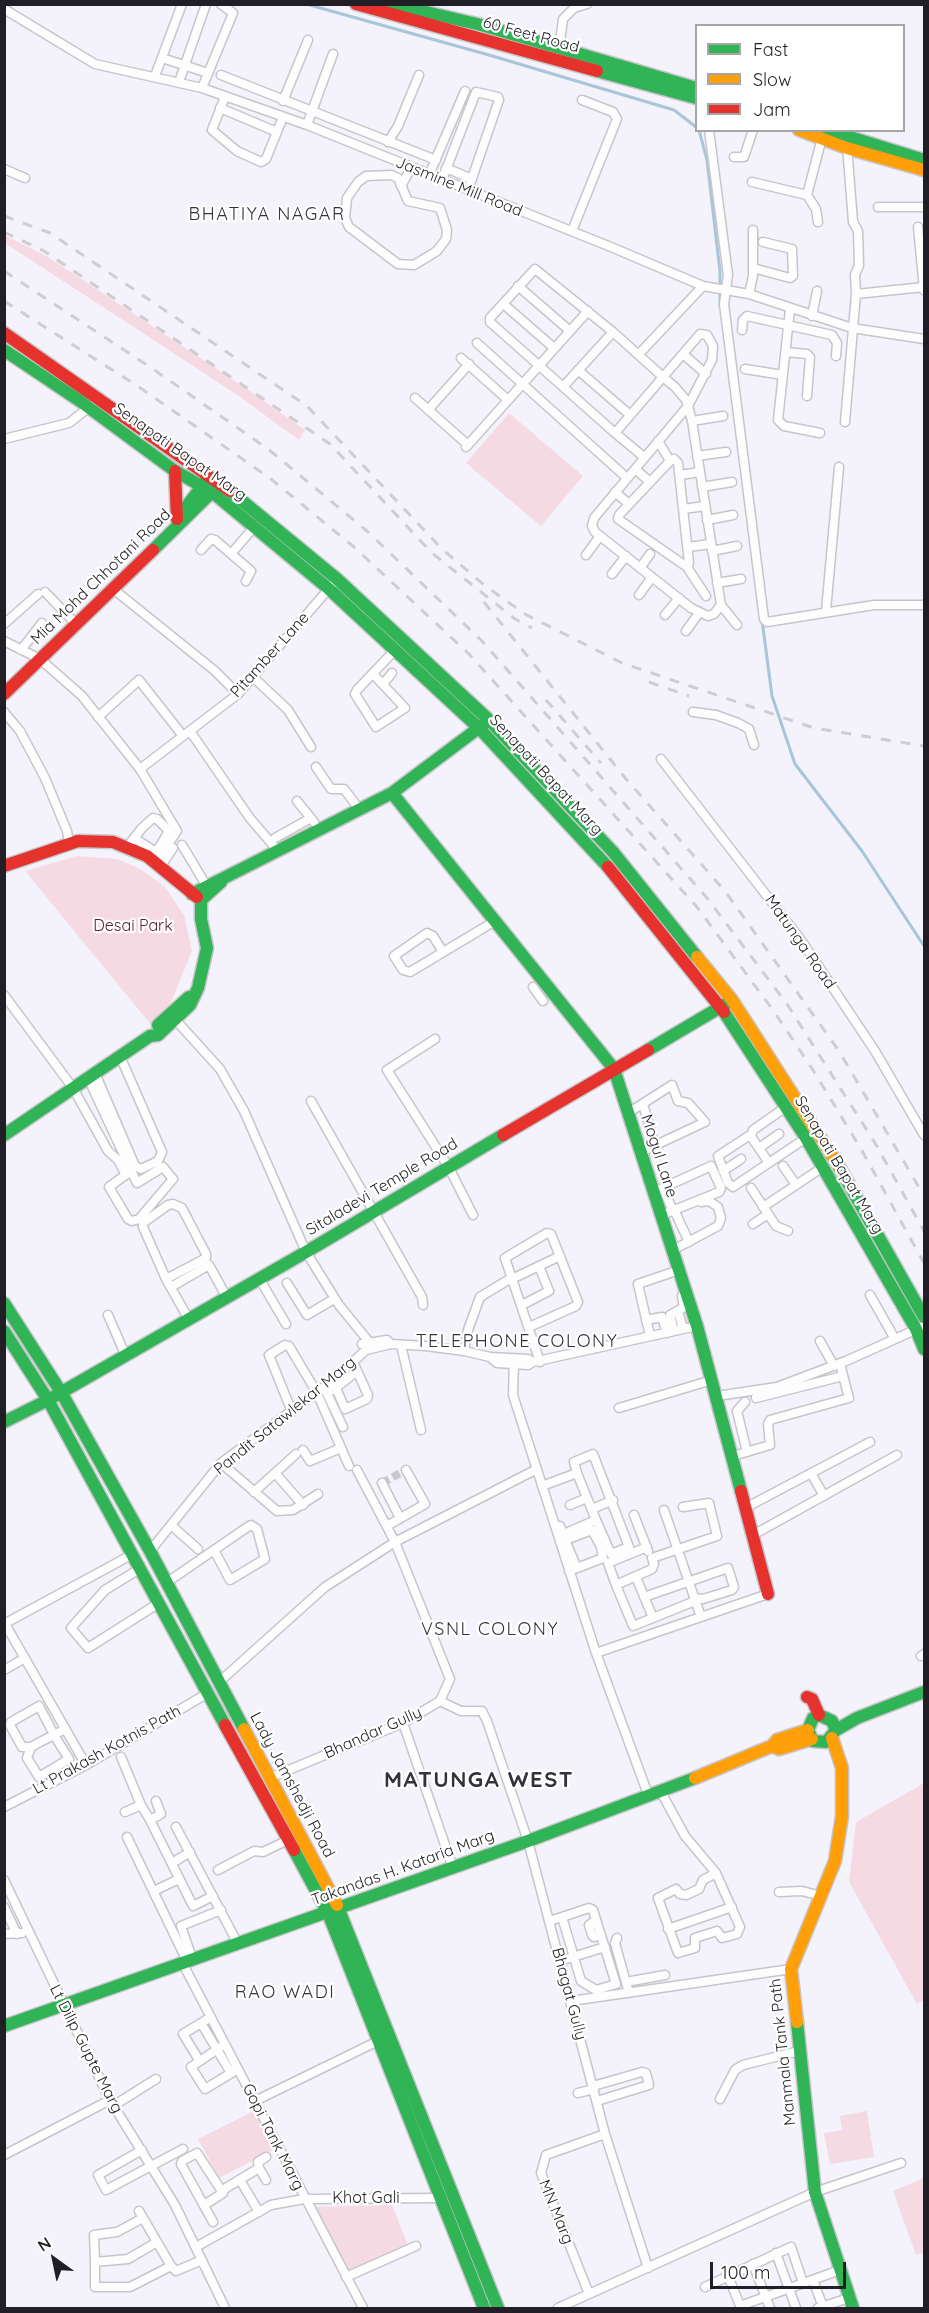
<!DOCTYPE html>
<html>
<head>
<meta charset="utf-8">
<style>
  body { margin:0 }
  #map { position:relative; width:929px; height:2313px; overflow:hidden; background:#f4f2fa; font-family:Quicksand,sans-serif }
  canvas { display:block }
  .frame { position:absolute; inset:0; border:6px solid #211f25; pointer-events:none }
  .legend { position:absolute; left:695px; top:24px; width:210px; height:108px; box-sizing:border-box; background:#fff; border:2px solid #a6a5a8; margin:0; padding:8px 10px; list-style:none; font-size:18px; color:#211f25 }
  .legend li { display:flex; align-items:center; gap:12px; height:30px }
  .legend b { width:30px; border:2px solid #a6a5a8 }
  .north { position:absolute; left:24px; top:2229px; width:60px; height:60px; -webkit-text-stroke:4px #fff; paint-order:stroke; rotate:327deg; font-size:16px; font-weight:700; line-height:24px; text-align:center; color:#211f25 }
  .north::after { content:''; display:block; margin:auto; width:21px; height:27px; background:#211f25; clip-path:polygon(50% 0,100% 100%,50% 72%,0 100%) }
  .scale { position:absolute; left:710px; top:2262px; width:136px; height:27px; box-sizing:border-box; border:3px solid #211f25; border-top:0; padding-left:8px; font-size:18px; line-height:21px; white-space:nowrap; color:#211f25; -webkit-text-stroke:4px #fff; paint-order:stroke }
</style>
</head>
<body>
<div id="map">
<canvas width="929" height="2313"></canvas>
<div class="frame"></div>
<ul class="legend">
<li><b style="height:8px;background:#30b455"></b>Fast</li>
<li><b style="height:8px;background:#ff9f0a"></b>Slow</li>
<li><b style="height:8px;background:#e5322d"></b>Jam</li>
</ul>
<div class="north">N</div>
<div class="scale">100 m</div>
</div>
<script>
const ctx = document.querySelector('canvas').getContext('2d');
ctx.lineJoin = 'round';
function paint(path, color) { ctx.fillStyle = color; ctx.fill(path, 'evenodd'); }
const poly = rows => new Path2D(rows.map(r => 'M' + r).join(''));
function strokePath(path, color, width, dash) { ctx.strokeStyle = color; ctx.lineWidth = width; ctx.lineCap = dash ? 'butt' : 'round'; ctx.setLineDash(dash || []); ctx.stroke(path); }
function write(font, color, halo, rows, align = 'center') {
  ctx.font = font + ' Quicksand,sans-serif'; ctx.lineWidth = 4.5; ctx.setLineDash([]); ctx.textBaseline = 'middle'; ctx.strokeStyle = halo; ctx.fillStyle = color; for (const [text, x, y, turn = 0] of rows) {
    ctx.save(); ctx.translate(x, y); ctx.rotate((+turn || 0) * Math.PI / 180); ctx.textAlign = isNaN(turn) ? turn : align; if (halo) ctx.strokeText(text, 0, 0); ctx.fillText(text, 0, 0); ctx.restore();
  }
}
paint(poly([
  [4,235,48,257,244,387,305,430,299,440,236,394,5,243],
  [509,413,583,476,541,526,466,463],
  [77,856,117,859,142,870,165,887,184,915,192,951,167,1012,152,1026,25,871],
  [924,1783,924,2000,917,2004,849,1882,856,1822],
  [256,2110,277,2148,219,2178,198,2139],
  [867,2111,874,2157,830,2164,824,2133,842,2130,840,2116],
  [924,2178,924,2252,916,2255,893,2191],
  [392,2205,408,2245,349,2272,312,2207]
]), '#f6dae3');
strokePath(poly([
  [306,4,489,55,674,110,696,127],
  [699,130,707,160,720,271,720,307],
  [762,620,772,696,795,764,862,851,924,946]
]), '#a7c6da', 3);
strokePath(poly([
  [382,1483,406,1470]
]), '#cac8cf', 8, [8, 4]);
const street = poly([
  [4,9,95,64,202,88,307,125,611,247,703,286,749,294,852,328,924,339],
  [559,50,563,19,574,8,587,4],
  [162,58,208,73],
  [221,75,436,160],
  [155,76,182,4],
  [179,82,206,4],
  [202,88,233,13,221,4],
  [225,97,212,130,237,151,261,162,266,159,283,117],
  [283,101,308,40],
  [220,108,277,132],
  [307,125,333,54],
  [709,130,728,275,724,304,764,619,767,622,874,605,924,605],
  [388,142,398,126,419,75],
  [734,157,744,157,753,130],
  [446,168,472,179],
  [4,169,25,178],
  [391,175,398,178,408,201,440,208,447,230,446,239,437,251,414,265,398,264,349,227,345,218,347,198,358,182,366,176,391,175],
  [429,175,465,91],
  [442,180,476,92,498,97,499,100,468,190],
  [752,182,807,195],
  [401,186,411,168],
  [878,207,924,207],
  [818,222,816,209,807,195,823,134],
  [918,227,924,290],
  [572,231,617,119,613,112,582,100],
  [753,268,790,278,793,276,792,249,763,242],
  [518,286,570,331],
  [749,294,753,276,753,230],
  [856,294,924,287],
  [508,308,554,348],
  [790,309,778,420,784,426,820,433],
  [812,316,817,291],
  [742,330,743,320,747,316,832,335,837,343,836,356],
  [477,343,627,478],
  [786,352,807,354,810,357,807,396],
  [639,354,703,286],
  [683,354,706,374],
  [461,358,508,400],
  [745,369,783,375],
  [578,370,630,415],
  [563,387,613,332],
  [415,398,468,445],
  [428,410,469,364],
  [692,421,723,416],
  [845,422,856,294,855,275,859,265,858,231,853,222,847,146],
  [615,433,663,377,700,334,707,335,713,346,712,360,688,406,594,518,592,526,595,532,691,608,708,616,714,614,721,605,692,421,688,406,686,400,675,387,663,377,613,332,535,269,490,318,490,322,615,433,644,457],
  [4,439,69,423,92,405],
  [658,441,670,461],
  [466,447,588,311],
  [697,456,726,452],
  [674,459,678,463,689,563,687,567,618,519,619,515,670,461,674,459],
  [635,469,650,482],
  [680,475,700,472],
  [702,487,732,482],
  [615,492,629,504],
  [683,509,705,506],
  [707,520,733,515],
  [688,547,711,544],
  [201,550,211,539,215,540,251,571,246,581],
  [712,551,737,546],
  [231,554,254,527],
  [586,555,600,536],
  [687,567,706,596],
  [640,568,650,554],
  [612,574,626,556],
  [717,583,741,579],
  [112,588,215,671,238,694],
  [45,592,76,624],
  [639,595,652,577],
  [721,605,737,625],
  [826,611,839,467],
  [665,615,679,598],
  [4,624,38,594],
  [686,631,699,613],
  [4,641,40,659,82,696,140,769,177,831,156,862],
  [21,650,42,623],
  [373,674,405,708,376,727,355,694,357,690,395,650],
  [252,676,288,710,311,747],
  [383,684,392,673],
  [4,712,20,731,45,778,67,831,69,844],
  [693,712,716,715,738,723,749,729,754,745],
  [98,717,139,680,183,736],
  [190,731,249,817,278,851],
  [661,759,801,940,875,1051,924,1135],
  [316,767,331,789,344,789,360,810],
  [140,769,238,694,332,585],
  [297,801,314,822],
  [134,838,156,852],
  [275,838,311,818],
  [182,845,206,885],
  [127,847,142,828,153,818,157,819,169,831,152,859],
  [161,866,173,848],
  [443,952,433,936,427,933,394,956,403,970,410,972,495,921],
  [533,987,543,1001],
  [4,995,73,1088,108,1151,118,1160,126,1175],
  [172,1016,220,1069,244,1111,306,1252,339,1305,374,1348],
  [435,1039,387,1070,448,1166,473,1215],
  [95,1073,135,1166,141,1169,158,1161,162,1152,120,1056],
  [88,1078,137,1183,163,1167,173,1179,139,1219,132,1221,128,1219,109,1187,131,1171],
  [311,1101,422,1297,423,1305],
  [643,1104,655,1146],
  [628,1113,672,1085,678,1101,688,1103,705,1122,641,1152],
  [751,1136,753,1130,786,1107],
  [759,1148,779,1134],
  [769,1163,750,1135,718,1156,728,1183,733,1187,809,1136],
  [783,1166,796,1185],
  [723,1171,741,1159],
  [663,1188,673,1211],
  [751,1188,776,1226,788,1231],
  [654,1192,711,1166,721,1188,719,1192,662,1215],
  [763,1207,823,1167],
  [676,1214,689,1242],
  [753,1224,768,1214],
  [673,1250,718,1226,721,1218,718,1207,709,1201,701,1202],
  [259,1278,286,1324],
  [514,1278,560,1256],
  [166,1279,206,1258,206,1254,182,1208,173,1204,168,1205,143,1223,143,1227,166,1279,188,1318],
  [287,1283,307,1315,334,1299],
  [171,1287,209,1265,226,1296],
  [870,1295,895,1339],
  [522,1305,549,1291,539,1266],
  [678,1311,683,1329],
  [108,1315,125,1354],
  [646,1320,662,1317,667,1333],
  [529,1327,576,1306,578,1302,551,1234,547,1233,505,1258,540,1362],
  [674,1331,670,1315,684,1307,682,1296],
  [650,1336,638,1284,679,1270],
  [820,1341,834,1366],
  [362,1344,387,1340,391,1344],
  [401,1345,421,1430],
  [464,1351,468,1330,480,1297,508,1280],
  [490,1357,528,1359,533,1362],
  [514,1359,513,1395,596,1653,649,1797],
  [324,1387,343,1427],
  [336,1388,345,1409,367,1399,368,1395,353,1362],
  [333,1390,357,1371],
  [717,1396,777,1387,846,1361,924,1326],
  [756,1398,843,1376],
  [745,1402,737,1411,747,1452],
  [619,1408,712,1380],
  [292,1412,269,1355,285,1345,289,1346,317,1393,349,1466],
  [303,1450,310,1461,341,1448],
  [733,1456,770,1445,768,1424,770,1420,849,1398,840,1364],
  [221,1463,277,1511,293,1510,318,1494],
  [357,1470,395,1542,537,1469],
  [275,1473,296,1454],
  [577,1473,574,1462,593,1454,629,1547,611,1554,596,1520],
  [811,1473,824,1496],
  [382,1483,400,1518],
  [542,1486,577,1473,596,1520,566,1533,562,1532,560,1526],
  [254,1492,275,1473,303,1505],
  [570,1505,587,1498],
  [683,1507,709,1503,717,1536,652,1558,654,1564,652,1569,616,1585,633,1626,695,1601],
  [747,1507,870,1442],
  [592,1509,613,1500],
  [664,1510,701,1617],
  [634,1515,648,1551],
  [171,1525,198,1549],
  [387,1526,425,1504,406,1470],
  [753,1535,897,1455],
  [565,1540,577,1568],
  [560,1542,592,1530,601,1547,603,1558,569,1571],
  [150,1551,221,1463,332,1381,366,1350,391,1344,426,1346,464,1351,490,1357,497,1363,528,1365,533,1362,697,1326],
  [141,1568,105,1590,71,1628,88,1648,159,1603],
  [636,1577,653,1618],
  [166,1583,249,1526,251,1525,257,1529,265,1559,230,1580,214,1550],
  [616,1585,608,1563,647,1547],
  [644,1597,728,1568,734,1587,732,1590,703,1599,694,1598],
  [4,1622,86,1765],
  [4,1624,133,1554],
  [596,1653,768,1594],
  [921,1656,924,1654],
  [4,1670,25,1658],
  [218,1683,325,1587,395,1542,450,1679,440,1701,403,1723,269,1778],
  [440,1701,461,1711,482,1711,487,1721,528,1841,605,2134,648,2268],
  [403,1723,453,1868],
  [31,1747,22,1747,10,1725,11,1722,39,1706,51,1729,54,1735,69,1759,39,1777,27,1758,31,1747,40,1742,54,1735,65,1729],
  [121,1757,141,1805],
  [661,1792,685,1836,716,1873,740,1927,737,1934,722,1938,717,1931,695,1938,695,1948,678,1953,658,1898,676,1889,680,1894,686,1895,699,1889,703,1880,716,1873],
  [156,1801,161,1814,150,1820,193,1906,213,1896],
  [4,1807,86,1765,208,1693],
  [125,1812,141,1805,150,1820],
  [176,1827,238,1944],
  [127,1837,188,1963],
  [172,1863,190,1852],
  [218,1870,254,1851,263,1852,288,1840],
  [4,1880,110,2100,175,2205,225,2308],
  [158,1889,179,1879],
  [779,1892,802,1891,821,1896],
  [4,1907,17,1934],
  [596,1920,589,1925,592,1935,594,1937,601,1935],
  [549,1921,562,1917,589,1908,593,1910,616,1984,596,1990,581,1981,562,1917],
  [668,1929,732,1907],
  [4,1934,22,1933],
  [617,1938,615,1943,629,1993],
  [193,1961,181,1926,221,1910],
  [560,1961,605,1947],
  [183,1964,363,2308],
  [626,1982,665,1975],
  [571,2001,791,1969],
  [201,2023,231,2073],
  [225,2044,191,2067,205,2089,238,2069],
  [199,2060,183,2034,211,2017],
  [593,2086,642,2072,646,2073,649,2085,597,2101],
  [578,2093,594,2089],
  [720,2099,735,2070,743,2065,799,2051],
  [255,2101,378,2041],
  [113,2106,156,2079],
  [142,2150,98,2175,106,2190,183,2149],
  [4,2155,110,2100],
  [259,2168,258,2162,266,2157],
  [240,2180,259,2212],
  [221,2191,259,2168,266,2180],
  [204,2205,223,2193,197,2153,182,2161,181,2164,213,2222],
  [139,2211,171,2266,176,2271,202,2260],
  [157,2242,128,2259,95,2262,95,2287,130,2287,171,2266],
  [196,2247,271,2205,304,2199,440,2198],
  [776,2253,796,2308],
  [95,2262,94,2235,117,2232,143,2218],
  [753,2264,770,2308],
  [728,2276,741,2308],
  [346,2277,416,2246],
  [813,2280,823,2307],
  [705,2287,791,2247,803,2283],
  [589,2294,541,2173,546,2155,605,2134],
  [740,2306,840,2270],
  [558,2308,815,2192,901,2163],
  [818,2308,849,2298]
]);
const fast = poly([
  [392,4,481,25,696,88],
  [597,71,696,98],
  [827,130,924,160],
  [4,350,80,401,175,471,212,492,329,589,479,728,608,867],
  [230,491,337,579,489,720,613,852,697,957],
  [177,519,206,481],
  [153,550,216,488],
  [392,793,614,1069,697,1326,741,1491],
  [192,894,392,793,484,724],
  [724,1012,806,1138,916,1329,924,1349],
  [158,1025,189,997],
  [648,1050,729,1002],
  [4,1135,150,1036,158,1035,190,1005,198,988,207,948,201,919,201,900,221,882],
  [838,1165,924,1317],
  [4,1303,61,1392,150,1551,244,1729],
  [4,1331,48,1400,225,1725],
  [4,1422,48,1400,306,1252,503,1135],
  [836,1730,832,1721,819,1715,813,1718,808,1730,813,1741,826,1742,836,1730,857,1718,924,1692],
  [294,1850,328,1913,484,2308],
  [337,1905,498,2308],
  [797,2022,815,2192,853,2308],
  [4,2026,528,1841,695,1778]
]);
const slow = poly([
  [799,130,847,148,924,170],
  [697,957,732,1000,838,1165],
  [244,1729,337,1905],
  [772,1746,779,1749,812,1739],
  [695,1778,772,1746,777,1740,808,1730],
  [797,2022,791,1969,835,1861,842,1816,842,1768,832,1738]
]);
const jam = poly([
  [356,4,597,71],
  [4,333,230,491],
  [175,471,177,519],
  [4,694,153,550],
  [4,866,78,841,113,842,147,856,197,897],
  [608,867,724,1012],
  [503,1135,648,1050],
  [741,1491,768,1594],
  [807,1697,812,1699,819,1715],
  [225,1725,294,1850]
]);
strokePath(street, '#c7c5cc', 11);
strokePath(fast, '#c7c5cc', 15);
strokePath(slow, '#c7c5cc', 15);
strokePath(jam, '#c7c5cc', 15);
strokePath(street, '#fdfdfe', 8);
strokePath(fast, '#30b455', 12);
strokePath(slow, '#ff9f0a', 12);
strokePath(jam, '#e5322d', 12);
strokePath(poly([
  [4,216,50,233,307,406,442,549,484,585,525,614,622,663,814,728,924,746],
  [4,232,44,251,330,444,432,553,515,619,532,628],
  [4,271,153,369,268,449,367,531,482,641,707,898,787,1004,875,1143,924,1231],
  [4,301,139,387,271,479,354,547,469,654,697,907,775,1013,813,1070,861,1149,924,1263],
  [484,602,626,779,725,891,839,1051,924,1196],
  [649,682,689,696],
  [546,700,601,763]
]), '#cecdd0', 3, [10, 10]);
write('16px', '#211f25', '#fff', [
  ["60 Feet Road",531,35,15],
  ["Jasmine Mill Road",459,187,22],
  ["Senapati Bapat Marg",180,452,35],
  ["Mia Mohd Chhotani Road",101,577,-44],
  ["Pitamber Lane",270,655,-48],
  ["Senapati Bapat Marg",546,775,47],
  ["Matunga Road",800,942,55],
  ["Mogul Lane",659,1156,72],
  ["Senapati Bapat Marg",839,1165,59],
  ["Sitaladevi Temple Road",382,1187,-31],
  ["Pandit Satawlekar Marg",285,1416,-39],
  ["Bhandar Gully",373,1733,-24],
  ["Lt Prakash Kotnis Path",107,1750,-29],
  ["Lady Jamshedji Road",292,1785,62],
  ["Takandas H. Kataria Marg",403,1868,-20],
  ["Bhagat Gully",569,1994,75],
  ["Lt Dilip Gupte Marg",86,2049,63],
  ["Manmala Tank Path",783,2052,-96],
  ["Gopi Tank Marg",273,2137,63],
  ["Khot Gali",366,2198],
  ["MN Marg",556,2212,68]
]);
write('16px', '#5e2134', '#fff', [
  ["Desai Park",133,926]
]);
ctx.letterSpacing = '1.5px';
write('18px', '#35323e', '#fff', [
  ["BHATIYA NAGAR",267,215],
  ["TELEPHONE COLONY",517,1342],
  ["VSNL COLONY",490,1630],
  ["RAO WADI",285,1993]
]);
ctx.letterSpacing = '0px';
ctx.letterSpacing = '1.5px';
write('bold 22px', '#35323e', '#fff', [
  ["MATUNGA WEST",479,1780]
]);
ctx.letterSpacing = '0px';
</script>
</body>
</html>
